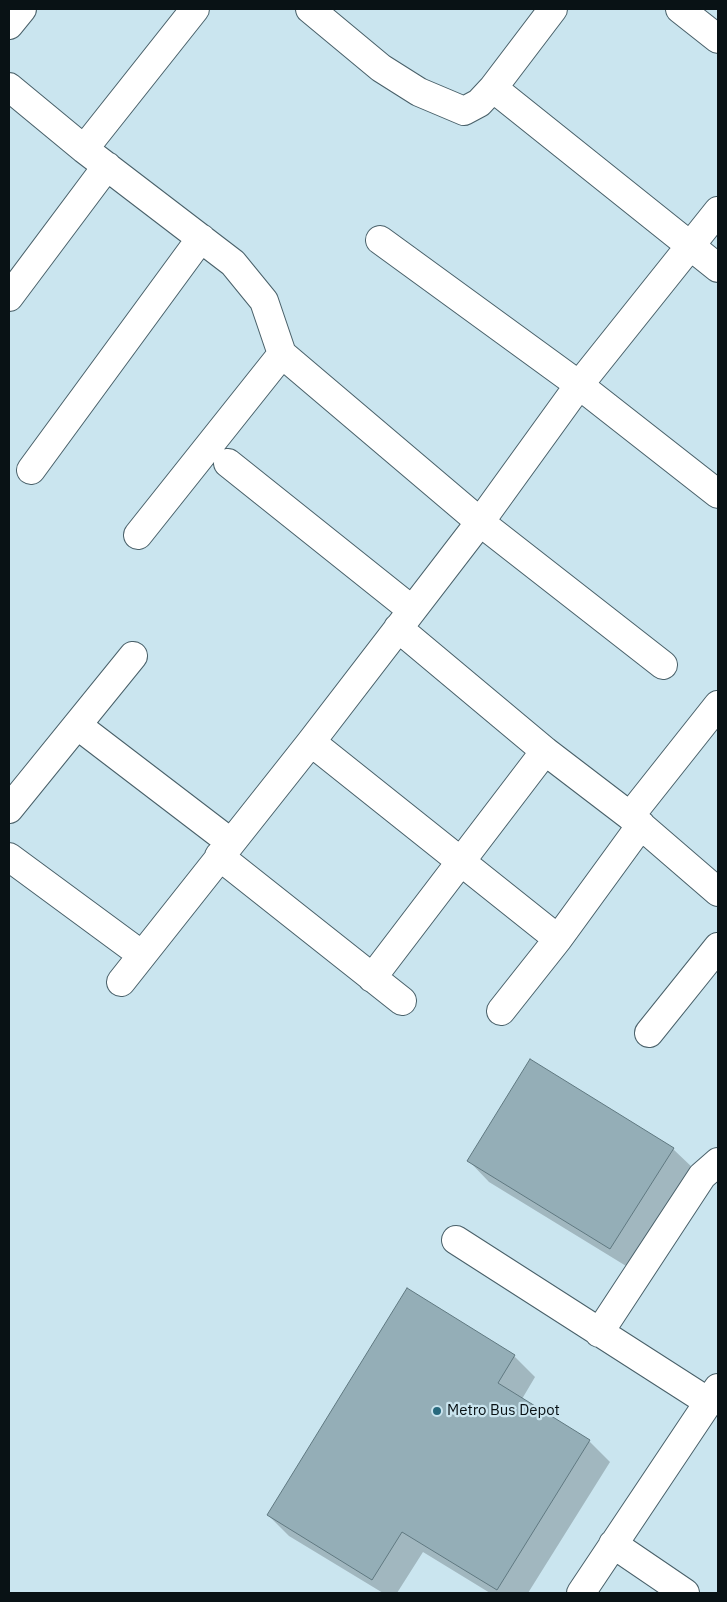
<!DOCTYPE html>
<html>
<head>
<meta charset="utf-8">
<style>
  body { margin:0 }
  #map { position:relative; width:727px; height:1602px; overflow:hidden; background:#cae5ef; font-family:"IBM Plex Sans",sans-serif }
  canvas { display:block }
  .frame { position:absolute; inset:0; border:10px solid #091215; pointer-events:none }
</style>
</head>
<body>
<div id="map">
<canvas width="727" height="1602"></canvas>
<div class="frame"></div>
</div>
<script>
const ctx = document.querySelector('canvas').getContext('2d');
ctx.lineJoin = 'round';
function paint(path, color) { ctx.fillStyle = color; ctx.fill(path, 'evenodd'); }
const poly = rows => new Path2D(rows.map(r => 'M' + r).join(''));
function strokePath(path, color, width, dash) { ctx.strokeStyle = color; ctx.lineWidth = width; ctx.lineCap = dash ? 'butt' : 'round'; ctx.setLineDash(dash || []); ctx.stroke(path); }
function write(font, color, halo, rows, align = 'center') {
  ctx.font = font + ' "IBM Plex Sans",sans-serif'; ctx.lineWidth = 4.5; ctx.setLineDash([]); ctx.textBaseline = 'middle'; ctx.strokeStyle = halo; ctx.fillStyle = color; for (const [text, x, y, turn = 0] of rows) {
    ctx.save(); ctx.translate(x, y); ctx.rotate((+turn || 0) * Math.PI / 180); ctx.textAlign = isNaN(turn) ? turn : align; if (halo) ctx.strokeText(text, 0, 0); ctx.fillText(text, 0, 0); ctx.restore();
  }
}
paint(poly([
  [673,1149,694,1169,631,1269,489,1182,469,1161],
  [407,1290,514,1356,535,1377,522,1399,589,1441,610,1462,528,1593,490,1593,423,1552,397,1593,383,1593,289,1536,268,1515]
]), '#0003');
const building = poly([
  [530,1059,674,1148,610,1249,467,1161,530,1059],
  [407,1288,515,1355,498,1383,590,1440,497,1590,402,1532,372,1580,267,1515,407,1288]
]);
paint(building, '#94aeb7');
strokePath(building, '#5f7880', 1);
const minor = poly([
  [310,9,381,68,419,92,464,111,479,103,493,88,553,9],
  [680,9,718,39],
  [9,25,22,9],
  [9,87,84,149,233,263,264,301,282,354,480,522,663,665],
  [493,88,718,268],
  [84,149,195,9],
  [380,240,579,385,718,494],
  [9,297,107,166],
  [228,463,412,610],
  [31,470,201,238],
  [138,535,282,354],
  [398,628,545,751,630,816,718,892],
  [77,725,230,842],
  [311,742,558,939],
  [9,809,133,656],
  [630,816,718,705],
  [219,856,402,1001],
  [9,857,142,955],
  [372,978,545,751],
  [121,982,311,742,480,522,579,385,718,211],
  [501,1011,558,939,641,825],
  [649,1033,718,947],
  [456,1240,707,1401],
  [599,1333,702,1176,718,1162],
  [613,1544,685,1593],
  [581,1593,718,1388]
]);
strokePath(minor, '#496069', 30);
strokePath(minor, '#fff', 28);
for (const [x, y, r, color] of [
  [437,1411,5,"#28697d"]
]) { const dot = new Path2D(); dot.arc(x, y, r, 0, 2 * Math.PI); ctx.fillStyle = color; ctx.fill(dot); strokePath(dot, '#cae5ef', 2); }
write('15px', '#091215', '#cae5ef', [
  ["Metro Bus Depot",447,1411]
], 'left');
</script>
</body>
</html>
